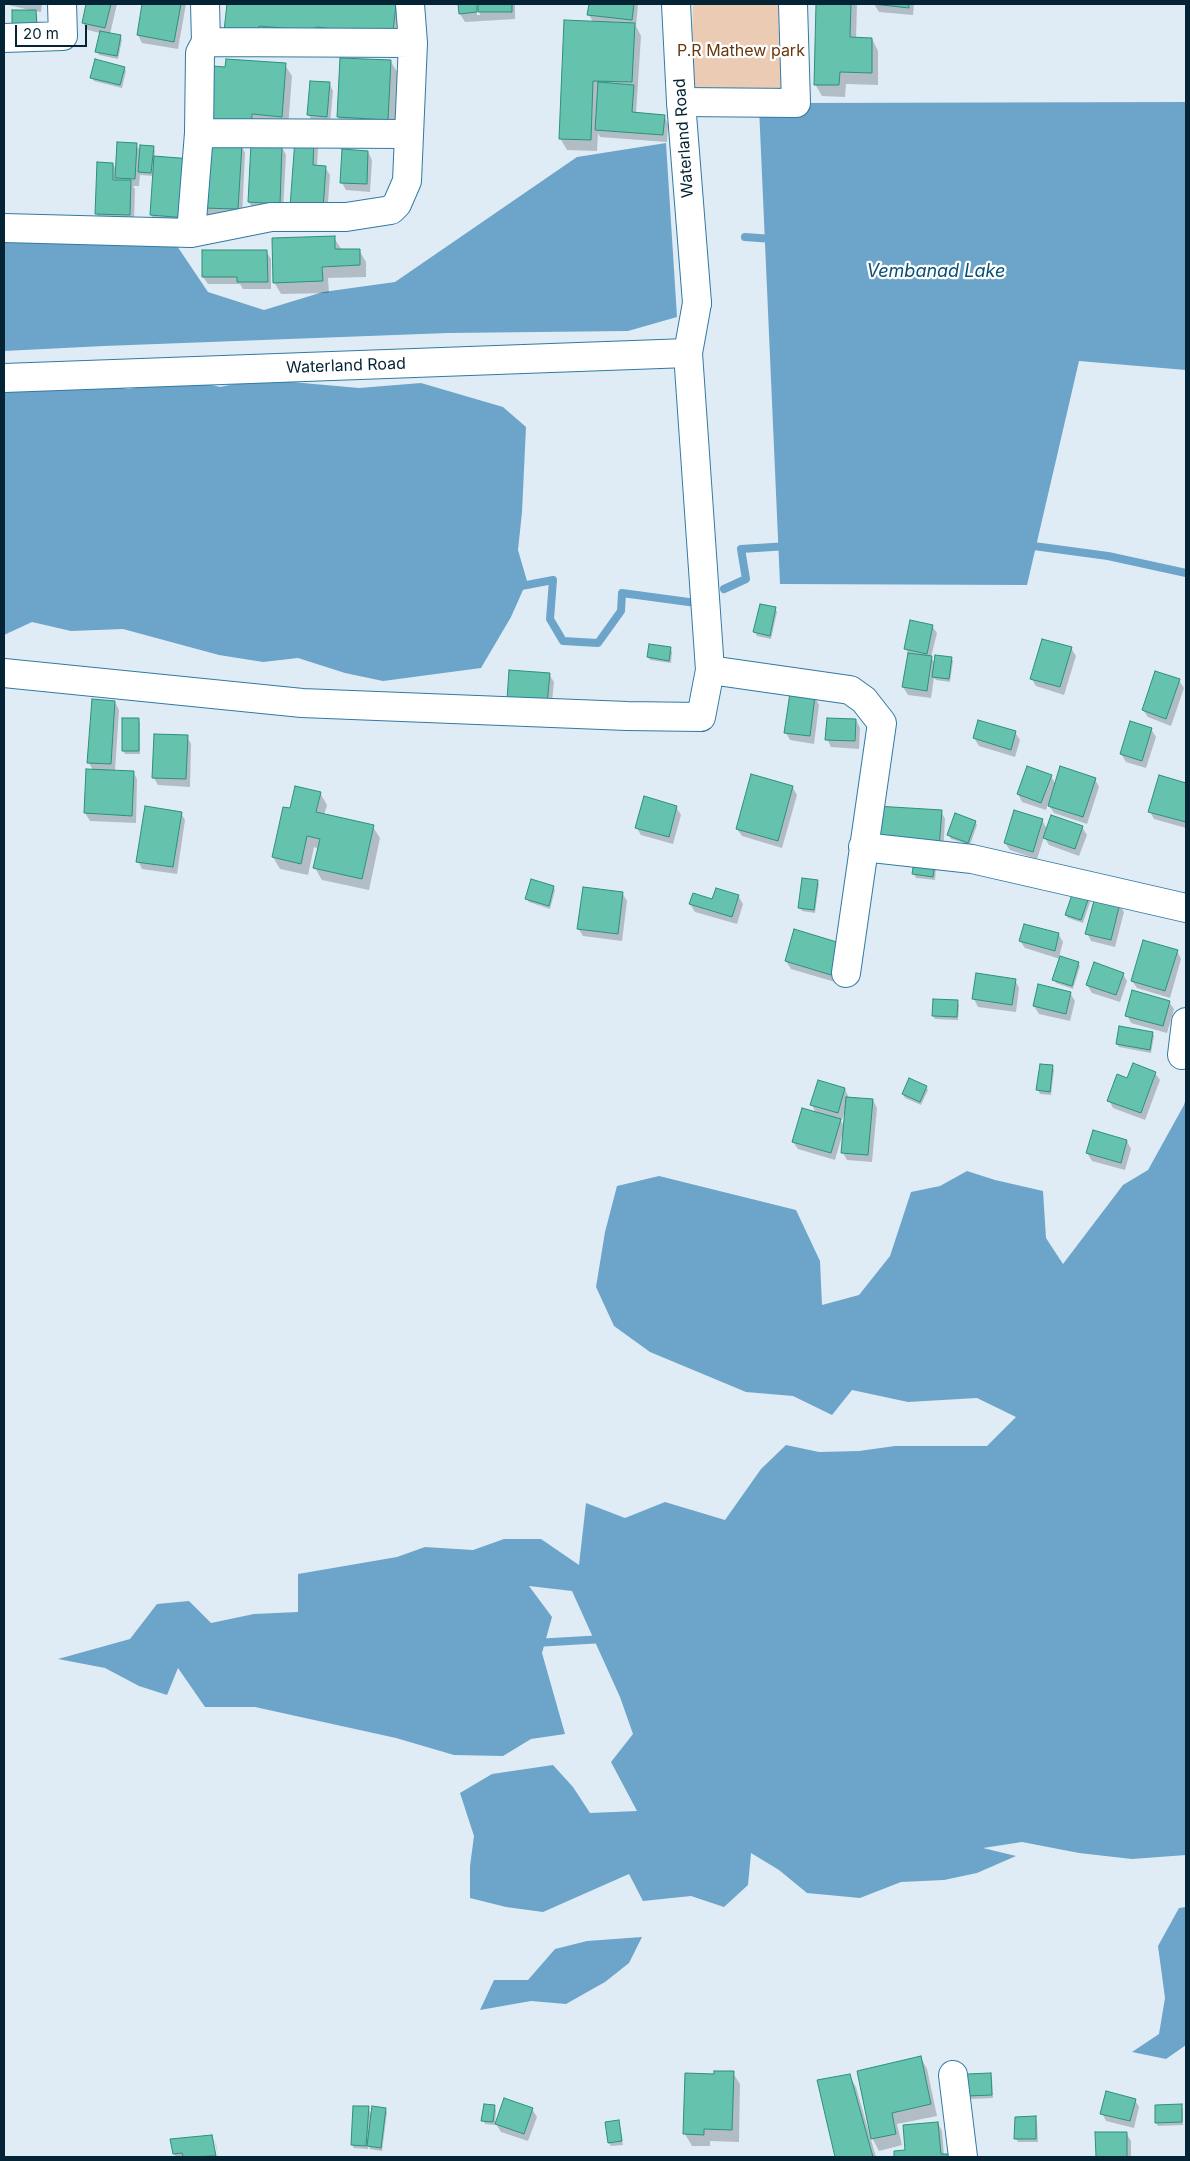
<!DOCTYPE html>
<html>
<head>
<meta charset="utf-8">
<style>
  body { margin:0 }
  #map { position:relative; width:1190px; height:2161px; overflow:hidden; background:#dfecf6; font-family:Inter,sans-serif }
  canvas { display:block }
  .frame { position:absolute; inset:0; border:5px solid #042334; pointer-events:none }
  .scale { position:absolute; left:15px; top:25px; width:72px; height:22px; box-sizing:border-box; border:2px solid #042334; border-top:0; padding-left:6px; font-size:15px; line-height:18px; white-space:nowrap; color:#042334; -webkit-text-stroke:4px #fff; paint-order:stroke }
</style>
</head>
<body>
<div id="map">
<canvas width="1190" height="2161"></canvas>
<div class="frame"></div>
<div class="scale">20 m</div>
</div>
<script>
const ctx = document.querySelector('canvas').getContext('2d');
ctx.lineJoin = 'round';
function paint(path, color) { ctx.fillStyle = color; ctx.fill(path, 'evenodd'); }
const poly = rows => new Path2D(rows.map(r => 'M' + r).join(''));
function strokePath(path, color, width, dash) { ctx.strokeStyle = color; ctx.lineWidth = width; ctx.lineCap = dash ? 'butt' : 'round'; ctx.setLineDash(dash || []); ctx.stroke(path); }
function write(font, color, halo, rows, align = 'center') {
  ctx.font = font + ' Inter,sans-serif'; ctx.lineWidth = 4.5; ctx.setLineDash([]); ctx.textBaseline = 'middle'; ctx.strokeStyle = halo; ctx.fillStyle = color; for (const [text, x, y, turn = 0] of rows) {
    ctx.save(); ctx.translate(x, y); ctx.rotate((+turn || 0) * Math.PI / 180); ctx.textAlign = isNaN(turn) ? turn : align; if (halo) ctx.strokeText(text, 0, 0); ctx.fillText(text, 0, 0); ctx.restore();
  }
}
paint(poly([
  [693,4,788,4,792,98,691,98]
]), '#eccbb4');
paint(poly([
  [1186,102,1186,370,1079,361,1027,585,780,584,759,107,796,103],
  [666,143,677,317,628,331,448,333,104,346,4,351,4,228,171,237,208,292,264,310,323,292,395,282,577,157],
  [258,379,359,388,421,383,503,407,526,427,522,512,518,550,527,581,511,617,481,668,383,681,345,673,298,658,263,662,219,655,123,629,71,631,32,622,4,635,4,391,89,383,128,389,191,380,220,387],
  [1186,1098,1186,1855,1132,1859,1079,1853,1022,1842,983,1848,1016,1856,977,1873,944,1880,901,1882,860,1898,807,1893,779,1870,751,1853,748,1885,724,1907,691,1896,643,1901,629,1874,543,1912,506,1907,470,1898,470,1866,474,1836,460,1793,492,1774,553,1765,573,1787,590,1813,637,1811,611,1762,633,1734,620,1697,572,1591,529,1586,552,1617,542,1653,565,1734,531,1739,503,1756,454,1755,396,1738,255,1707,205,1707,178,1668,167,1695,139,1686,105,1668,58,1659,130,1639,157,1604,189,1601,211,1623,254,1614,298,1612,298,1574,397,1557,425,1547,473,1550,504,1539,541,1539,579,1565,586,1503,625,1518,665,1502,725,1520,761,1469,786,1445,819,1452,859,1451,895,1446,987,1446,1016,1417,977,1398,908,1402,852,1390,832,1415,793,1396,746,1392,650,1352,614,1326,596,1287,605,1232,617,1186,659,1176,796,1210,820,1261,822,1305,859,1295,890,1256,911,1192,940,1186,967,1171,995,1180,1043,1191,1046,1238,1063,1264,1123,1185,1148,1170,1184,1105],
  [1186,1907,1186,2045,1166,2059,1132,2052,1159,2034,1165,1998,1158,1946,1179,1908],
  [642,1937,629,1963,605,1982,566,2004,531,2001,480,2010,494,1980,528,1980,555,1949,587,1941]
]), '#6ca5c9');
paint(poly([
  [4,4,42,4,41,12,35,11,37,14,38,32,30,10],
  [88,4,117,4,110,34,120,36,122,40,118,59,99,55,97,52,100,33,88,30,83,23],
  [143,4,186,4,178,49,142,43,138,35],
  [229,4,406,4,402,47,225,31],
  [459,4,476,4,477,15,480,15,479,4,515,4,515,19,465,22,460,14],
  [590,4,638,4,636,26,641,36,636,114,664,116,668,124,667,142,600,137,598,133,597,151,567,150,560,138,593,22,589,15],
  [818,4,857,4,856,39,872,39,878,51,878,85,846,84,845,97,822,96,815,84],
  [874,4,914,4,913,15,879,12],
  [391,62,398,73,394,132,345,129,338,117],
  [285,65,292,76,288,128,215,138],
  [124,68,126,71,122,88,94,81,92,78],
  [329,83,333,91,330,124,313,123,309,115],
  [314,142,318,149,317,166,325,167,330,175,327,216,296,214],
  [136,144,141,153,153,147,155,151,154,158,191,225,156,223,151,215,154,176,140,175,139,186,133,186,135,189,134,222,101,221,96,213,113,164,117,172],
  [241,145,245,153,242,216,208,215,203,207],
  [282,147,286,155,283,211,254,210,249,202],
  [368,152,372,160,370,192,346,190,342,183],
  [334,238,342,250,359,250,366,262,366,277,328,278,329,293,281,294,274,282],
  [266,251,271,259,271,289,243,289,240,284,208,284,203,277],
  [775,608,777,612,771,639,757,636,755,632],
  [932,626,937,633,931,657,935,664,951,658,953,661,950,682,936,680,934,678,931,698,908,695,903,687,909,655,906,649],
  [670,648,672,652,671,663,650,660,648,657],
  [1071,648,1076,656,1064,695,1036,686,1031,678],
  [549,674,554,682,551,711,508,700],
  [1179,680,1184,688,1171,726,1148,717,1143,710],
  [815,697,819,705,814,744,790,740,786,733],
  [115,702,119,710,115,771,133,772,137,779,136,823,90,821,85,813,87,770,93,770,89,763],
  [138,719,140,723,140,754,125,754,123,750],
  [856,720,860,728,859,749,831,747,827,739],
  [1151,729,1156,737,1146,768,1126,762,1121,754],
  [1015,732,1020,740,1015,757,979,746,974,738],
  [187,737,191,744,190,787,158,785,154,778],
  [752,776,793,788,797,795,782,848,742,836,737,829],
  [1051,776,1056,785,1095,779,1099,787,1087,824,1054,813,1048,804,1046,810,1022,802,1018,794],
  [1160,777,1186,785,1186,828,1154,819,1150,812],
  [320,793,327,805,324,815,373,827,380,838,369,890,322,880,315,868,319,849,314,847,308,875,280,869,273,857,291,810],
  [676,807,681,815,673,844,641,835,636,827],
  [941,811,945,819,943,855,880,851],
  [181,813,185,820,177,874,142,869,138,861],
  [1042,820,1047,829,1082,827,1087,835,1079,856,1049,845,1044,837,1037,859,1010,850,1005,843],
  [975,822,977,825,970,845,951,839,949,835],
  [936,868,935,880,916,878,914,874],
  [817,881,819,884,815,913,802,911,800,908],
  [553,887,555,890,550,909,529,902,527,899],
  [1075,890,1091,899,1083,923,1068,918,1066,915],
  [622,893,627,901,622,941,583,936,578,928],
  [738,896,743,904,737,924,695,912,690,904],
  [1119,904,1124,912,1115,947,1091,941,1087,933],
  [1059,935,1063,942,1059,957,1078,963,1080,966,1073,989,1056,983,1054,980,1060,959,1025,948,1020,941],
  [1177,951,1181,959,1170,998,1137,988,1132,981],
  [844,952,835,982,791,969,786,961],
  [1123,974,1127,981,1120,1002,1092,993,1087,985],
  [1015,980,1019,988,1016,1012,978,1007,974,999],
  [1070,993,1075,1001,1070,1021,1039,1014,1034,1006],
  [957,1002,959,1005,958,1020,935,1019,933,1015],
  [1169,1002,1174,1009,1167,1033,1131,1023,1127,1015],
  [1152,1033,1154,1036,1151,1053,1119,1047,1117,1044],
  [1052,1067,1054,1070,1051,1095,1040,1094,1038,1090],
  [1155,1073,1160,1080,1145,1120,1113,1108,1109,1100,1128,1079],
  [926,1087,928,1090,921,1105,905,1098,903,1094],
  [845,1089,849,1098,873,1100,877,1108,872,1162,847,1160,843,1153,843,1132,835,1160,798,1149,793,1142,816,1113,812,1105],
  [845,1111,845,1128,840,1119,842,1120],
  [1127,1141,1131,1149,1125,1170,1092,1161,1087,1153],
  [921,2058,927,2069,937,2116,897,2124,902,2145,879,2151,871,2136],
  [733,2073,740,2084,739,2142,710,2141,710,2146,692,2146,685,2134,715,2075],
  [990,2074,992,2077,993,2098,971,2099,969,2095],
  [849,2076,856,2087,876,2157,836,2157,818,2081],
  [1135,2100,1139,2107,1134,2128,1106,2121,1102,2113],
  [494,2106,496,2110,495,2125,485,2124,483,2120],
  [1181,2106,1183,2109,1183,2125,1158,2126,1156,2122],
  [368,2108,372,2115,385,2109,387,2112,382,2151,370,2149,368,2145,368,2149,354,2148,352,2145],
  [532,2109,537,2117,528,2141,501,2132,496,2124],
  [1035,2118,1037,2121,1038,2142,1018,2142,1016,2139],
  [619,2122,623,2145,611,2146,609,2143],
  [938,2123,942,2131,944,2155,953,2157,895,2157,895,2152,906,2151],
  [1097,2133,1126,2133,1131,2141,1131,2157,1097,2157],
  [211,2136,216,2144,218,2157,215,2142,212,2142,215,2157,176,2157,174,2154,171,2141]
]), '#0003');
strokePath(poly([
  [745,237,773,239],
  [1026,545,1108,556,1186,573],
  [516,587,553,580,550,619,563,641,598,643,621,611,622,593,696,603],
  [724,589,746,579,741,549,788,546],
  [535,1643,604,1639]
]), '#6ca5c9', 8);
const building = poly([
  [86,4,111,4,105,28,82,23,86,4],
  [142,4,181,4,174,42,137,35,142,4],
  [227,4,396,4,393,32,362,29,362,32,316,27,315,31,259,26,258,35,224,31,227,4],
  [458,4,477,4,477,12,459,14,458,4],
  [478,4,512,4,512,12,478,12,478,4],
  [589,4,634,4,632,20,587,15,589,4],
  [816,4,851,4,850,37,872,38,872,73,840,72,839,85,814,85,816,4],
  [873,4,909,4,909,8,873,4],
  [12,10,36,10,37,29,12,29,12,10],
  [564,20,635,23,632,82,593,81,591,140,559,139,564,20],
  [100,31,121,35,117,56,95,52,100,31],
  [340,58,391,60,388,120,337,117,340,58],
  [95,59,125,67,120,85,90,78,95,59],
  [226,59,286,63,282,117,252,114,251,130,207,127,212,66,225,67,226,59],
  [310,81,330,82,327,117,307,115,310,81],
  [598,82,634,85,632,112,665,115,663,135,595,130,598,82],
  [295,139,314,140,313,165,326,166,323,209,290,207,295,139],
  [117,142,137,143,135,179,115,178,117,142],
  [205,143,242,144,238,209,202,208,205,143],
  [251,144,282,146,280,204,248,202,251,144],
  [140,145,154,146,151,173,138,172,140,145],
  [342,149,368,151,367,184,340,183,342,149],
  [154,156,192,159,187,218,150,215,154,156],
  [97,162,113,163,113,180,131,180,130,215,95,214,97,162],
  [335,236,335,249,360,249,360,265,322,267,323,281,273,283,272,238,335,236],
  [202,250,267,250,268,282,237,282,237,277,202,277,202,250],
  [760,604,776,607,770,636,753,632,760,604],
  [910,620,933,625,927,654,904,649,910,620],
  [1042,639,1072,647,1060,687,1030,679,1042,639],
  [649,644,671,647,669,661,647,657,649,644],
  [908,653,932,656,927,691,902,687,908,653],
  [935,655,952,657,949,679,932,677,935,655],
  [509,670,550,673,547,704,507,700,509,670],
  [1155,671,1180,679,1166,719,1142,710,1155,671],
  [790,693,815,696,810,736,784,733,790,693],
  [92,699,115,701,111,764,87,763,92,699],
  [122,718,139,718,139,751,122,751,122,718],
  [827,718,856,719,855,741,825,740,827,718],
  [978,720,1016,731,1011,750,973,738,978,720],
  [1130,721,1152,728,1142,761,1120,754,1130,721],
  [154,734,188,735,186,779,152,778,154,734],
  [1027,766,1052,775,1041,803,1017,794,1027,766],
  [1060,766,1096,778,1083,817,1048,806,1060,766],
  [86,769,134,771,132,816,84,813,86,769],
  [751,774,793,786,778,841,736,829,751,774],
  [1159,775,1186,783,1186,822,1148,812,1159,775],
  [295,786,321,792,316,812,374,825,362,879,313,868,320,839,307,836,301,864,272,857,283,807,290,808,295,786],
  [644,796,677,806,669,837,635,828,644,796],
  [145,806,182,812,173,867,136,862,145,806],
  [876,806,942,810,939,848,874,844,876,806],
  [1014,810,1043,819,1033,852,1004,843,1014,810],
  [955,813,976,821,968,843,947,835,955,813],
  [1051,815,1083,826,1075,849,1043,838,1051,815],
  [914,861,935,863,933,877,912,874,914,861],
  [802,878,818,880,814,910,798,908,802,878],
  [531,879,554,886,549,906,525,899,531,879],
  [583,887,623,892,618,934,577,929,583,887],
  [716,888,739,895,732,917,689,904,693,893,712,899,716,888],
  [1074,889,1090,894,1081,920,1065,915,1074,889],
  [1095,897,1120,903,1111,940,1085,934,1095,897],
  [1024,924,1059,933,1055,951,1019,941,1024,924],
  [794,929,840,943,831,975,785,961,794,929],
  [1143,940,1178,950,1165,991,1131,981,1143,940],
  [1060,956,1079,962,1072,986,1052,980,1060,956],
  [1094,962,1124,973,1116,995,1086,985,1094,962],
  [976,973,1016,979,1012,1005,972,999,976,973],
  [1038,984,1071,992,1066,1014,1033,1006,1038,984],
  [1132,990,1170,1001,1163,1026,1125,1016,1132,990],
  [933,999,958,1000,957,1017,932,1016,933,999],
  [1119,1026,1153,1032,1150,1050,1116,1044,1119,1026],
  [1133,1063,1156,1072,1141,1113,1107,1101,1117,1074,1127,1078,1133,1063],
  [1040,1064,1053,1065,1050,1092,1036,1090,1040,1064],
  [909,1078,927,1086,920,1102,902,1094,909,1078],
  [818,1080,845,1088,838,1113,810,1105,818,1080],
  [846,1097,873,1099,868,1155,841,1153,846,1097],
  [802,1108,841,1119,831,1153,792,1142,802,1108],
  [1093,1130,1127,1140,1121,1163,1086,1153,1093,1130],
  [921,2056,931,2104,892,2113,896,2134,871,2139,857,2071,921,2056],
  [714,2071,734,2071,732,2130,704,2129,704,2135,683,2134,685,2073,714,2074,714,2071],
  [991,2073,992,2095,967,2096,967,2074,991,2073],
  [850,2074,873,2157,835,2157,817,2080,850,2074],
  [1106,2091,1136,2099,1130,2121,1100,2114,1106,2091],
  [504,2098,533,2108,524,2134,495,2124,504,2098],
  [484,2104,495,2105,493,2122,481,2121,484,2104],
  [1182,2104,1182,2122,1155,2123,1155,2105,1182,2104],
  [353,2106,369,2106,366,2146,351,2145,353,2106],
  [372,2106,386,2108,381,2148,367,2146,372,2106],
  [1036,2116,1036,2139,1014,2139,1015,2117,1036,2116],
  [619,2120,622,2141,608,2143,605,2122,619,2120],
  [938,2122,941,2154,952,2154,953,2157,894,2157,894,2151,905,2150,903,2125,938,2122],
  [1095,2132,1127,2132,1127,2157,1096,2157,1095,2132],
  [212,2135,216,2156,183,2157,182,2153,173,2154,170,2139,212,2135]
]);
paint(building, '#64c2ad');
strokePath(building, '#2b907c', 1);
const minor = poly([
  [205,4,206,42,200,53,199,133,191,233,271,217,346,217,391,210,397,204,407,181,413,43,410,4],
  [4,38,63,36,62,4],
  [206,42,413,43],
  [681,102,796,103,793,4],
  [199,133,409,134],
  [4,228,191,233],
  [710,670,850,690,864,700,882,723,846,973],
  [4,673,302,703,627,716,701,717,710,670,688,353,697,303],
  [863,847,972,859,1186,908],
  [1182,1055,1186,1022],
  [953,2075,963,2157]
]);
const major = poly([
  [676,4,681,102,697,303],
  [4,378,688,353]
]);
strokePath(minor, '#327aa3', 30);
strokePath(major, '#327aa3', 30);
strokePath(minor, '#fff', 28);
strokePath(major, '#fff', 28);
write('16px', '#68370a', '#fff', [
  ["P.R Mathew park",741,51]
]);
write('16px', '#042334', '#fff', [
  ["Waterland Road",684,138,-94],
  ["Waterland Road",346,366,-2]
]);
write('italic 18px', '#065175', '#fff', [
  ["Vembanad Lake",936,272]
]);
</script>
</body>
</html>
